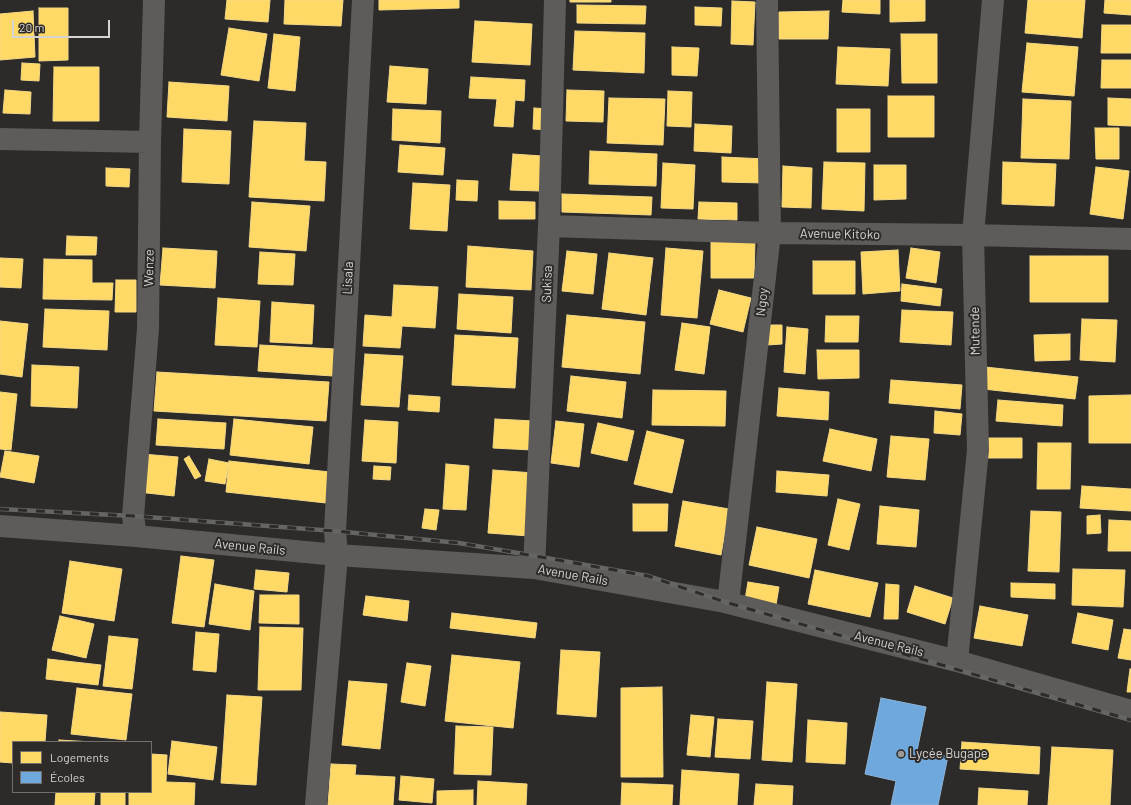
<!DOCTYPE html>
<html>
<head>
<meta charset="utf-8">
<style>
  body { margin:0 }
  #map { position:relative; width:1131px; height:805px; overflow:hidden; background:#2d2b29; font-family:Barlow,sans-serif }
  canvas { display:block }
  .legend { position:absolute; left:12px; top:741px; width:140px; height:52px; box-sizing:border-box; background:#2e2b28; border:1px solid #716f6c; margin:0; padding:5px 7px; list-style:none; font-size:12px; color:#d6d4d2 }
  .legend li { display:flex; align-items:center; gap:8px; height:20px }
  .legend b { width:20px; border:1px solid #716f6c }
  .scale { position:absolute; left:12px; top:20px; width:98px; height:18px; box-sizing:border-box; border:2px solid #d6d4d2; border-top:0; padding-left:5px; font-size:12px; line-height:14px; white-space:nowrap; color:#d6d4d2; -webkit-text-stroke:3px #2e2b28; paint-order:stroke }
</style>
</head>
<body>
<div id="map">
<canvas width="1131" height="805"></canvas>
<ul class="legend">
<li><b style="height:11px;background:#ffd966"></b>Logements</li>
<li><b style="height:11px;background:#6fa8dc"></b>Écoles</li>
</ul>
<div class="scale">20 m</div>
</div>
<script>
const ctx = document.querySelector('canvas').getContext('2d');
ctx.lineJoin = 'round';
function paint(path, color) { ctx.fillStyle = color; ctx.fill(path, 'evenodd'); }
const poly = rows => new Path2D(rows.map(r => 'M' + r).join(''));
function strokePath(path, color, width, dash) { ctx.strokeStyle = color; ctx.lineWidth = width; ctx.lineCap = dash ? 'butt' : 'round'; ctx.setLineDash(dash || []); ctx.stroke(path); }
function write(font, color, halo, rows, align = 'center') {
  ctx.font = font + ' Barlow,sans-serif'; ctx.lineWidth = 4; ctx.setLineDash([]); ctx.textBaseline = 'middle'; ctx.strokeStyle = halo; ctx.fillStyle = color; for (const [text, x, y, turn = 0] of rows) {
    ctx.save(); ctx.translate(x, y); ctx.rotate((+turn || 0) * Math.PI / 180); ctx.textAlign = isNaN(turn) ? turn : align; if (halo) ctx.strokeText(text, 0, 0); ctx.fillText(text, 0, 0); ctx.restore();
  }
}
const homes = poly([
  [227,0,270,0,268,22,225,19,227,0],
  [285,0,343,0,341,26,284,24,285,0],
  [379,0,459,0,459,8,379,10,379,0],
  [570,0,611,0,611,2,570,2,570,0],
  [843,0,880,0,880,14,842,12,843,0],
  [890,0,925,0,925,21,890,22,890,0],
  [1028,0,1085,0,1082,38,1025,33,1028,0],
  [1105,0,1131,0,1131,15,1104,13,1105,0],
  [732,1,755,2,753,45,731,44,732,1],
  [577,5,646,6,645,24,577,23,577,5],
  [695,7,722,8,721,26,695,25,695,7],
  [39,8,68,8,68,60,39,61,39,8],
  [33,11,35,57,0,60,0,14,33,11],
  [829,11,828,39,779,39,779,12,829,11],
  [475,21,532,24,530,65,472,62,475,21],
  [1102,25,1131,25,1131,53,1101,53,1102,25],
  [229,28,267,34,259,81,221,75,229,28],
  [575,31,645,33,644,73,573,70,575,31],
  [274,34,300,37,295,91,268,88,274,34],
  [901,34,937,34,937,83,902,83,901,34],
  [1027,43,1078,47,1074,96,1022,92,1027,43],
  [672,47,699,48,697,76,672,75,672,47],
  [838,47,890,49,888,86,836,84,838,47],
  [1102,60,1131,60,1131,88,1101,88,1102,60],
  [22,63,40,64,39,81,21,80,22,63],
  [390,66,428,69,426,104,387,102,390,66],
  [54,67,99,67,99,121,53,121,54,67],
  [471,77,525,80,524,101,515,100,513,127,494,126,497,99,469,98,471,77],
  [169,82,229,86,227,121,167,117,169,82],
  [5,90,31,92,30,114,3,113,5,90],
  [567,90,604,91,603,122,566,121,567,90],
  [668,91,692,92,691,127,667,126,668,91],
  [888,96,934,96,934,137,888,137,888,96],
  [609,98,665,99,663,145,607,143,609,98],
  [1108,98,1131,99,1131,126,1108,125,1108,98],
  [1023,99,1071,101,1069,159,1021,158,1023,99],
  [534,108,550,109,549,130,533,129,534,108],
  [393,109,441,111,440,143,392,140,393,109],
  [837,109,870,109,870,152,837,152,837,109],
  [254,121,306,123,304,161,326,162,324,201,249,197,254,121],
  [695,124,732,126,731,153,694,151,695,124],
  [1095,128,1119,128,1119,159,1096,159,1095,128],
  [184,129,231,131,229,184,182,182,184,129],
  [400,145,445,148,443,175,398,172,400,145],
  [590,151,657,154,656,186,589,184,590,151],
  [513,154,542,156,540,191,510,190,513,154],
  [722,157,766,159,765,183,722,182,722,157],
  [824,162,865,163,864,211,822,209,824,162],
  [1003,162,1056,164,1054,206,1002,204,1003,162],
  [663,163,695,165,693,209,661,208,663,163],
  [874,165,906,165,906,199,874,200,874,165],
  [783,166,812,168,811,208,782,207,783,166],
  [1096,167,1129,171,1123,219,1090,214,1096,167],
  [106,168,130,169,129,187,106,186,106,168],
  [457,180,478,181,477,201,456,200,457,180],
  [413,183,450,185,447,231,410,229,413,183],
  [562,194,652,197,651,215,562,212,562,194],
  [499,201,535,202,535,219,499,219,499,201],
  [252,202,310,206,306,251,249,247,252,202],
  [699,202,737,203,737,220,698,219,699,202],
  [67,236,97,237,96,255,66,255,67,236],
  [711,240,755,241,754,278,711,278,711,240],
  [468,246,533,251,531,290,466,287,468,246],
  [163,248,217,251,215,288,160,285,163,248],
  [666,248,703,251,697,318,661,315,666,248],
  [911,248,940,252,936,283,906,278,911,248],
  [898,250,900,291,863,294,861,252,898,250],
  [567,251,597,254,593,294,562,291,567,251],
  [260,252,295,254,293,285,258,284,260,252],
  [609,253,653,258,646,315,602,309,609,253],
  [1030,256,1108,256,1108,302,1030,302,1030,256],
  [0,258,23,259,21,288,0,287,0,258],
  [44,259,92,260,92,283,113,283,112,300,43,299,44,259],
  [813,261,855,261,855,294,813,294,813,261],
  [116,280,136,280,136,312,115,312,116,280],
  [902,284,942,289,940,306,901,301,902,284],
  [394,285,438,287,435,328,402,326,400,348,363,346,365,315,392,317,394,285],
  [719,290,751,298,743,332,710,324,719,290],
  [459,294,513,297,511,333,457,329,459,294],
  [218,298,260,301,257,347,215,345,218,298],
  [272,302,314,305,312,344,270,342,272,302],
  [45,309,109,311,107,350,43,347,45,309],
  [902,310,953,312,951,345,900,342,902,310],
  [567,315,645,322,640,374,562,367,567,315],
  [826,316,859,316,858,342,825,342,826,316],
  [1082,319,1117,320,1115,362,1080,360,1082,319],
  [0,321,28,324,22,377,0,374,0,321],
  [682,323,710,327,704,374,675,370,682,323],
  [767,325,782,325,782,344,767,345,767,325],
  [787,327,808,329,805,374,784,372,787,327],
  [1070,334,1070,360,1035,361,1034,335,1070,334],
  [455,335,518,338,515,388,452,385,455,335],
  [260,345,335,349,333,376,258,371,260,345],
  [817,350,859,350,859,378,818,379,817,350],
  [365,354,403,356,399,407,361,405,365,354],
  [32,365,79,367,77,408,31,406,32,365],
  [985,367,1078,377,1075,399,983,389,985,367],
  [157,372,329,382,326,421,154,411,157,372],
  [571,376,626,382,622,418,567,411,571,376],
  [891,380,962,385,960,409,889,403,891,380],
  [779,388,829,392,828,420,777,416,779,388],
  [653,390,726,391,725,426,652,425,653,390],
  [0,392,17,394,11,450,0,449,0,392],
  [409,395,440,397,439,412,408,410,409,395],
  [1131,395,1131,443,1089,443,1089,396,1131,395],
  [998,400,1063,405,1062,426,996,421,998,400],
  [935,411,962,414,960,435,934,433,935,411],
  [158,419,226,423,224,449,156,445,158,419],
  [234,419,313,427,309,464,230,455,234,419],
  [495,419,534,421,532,450,493,448,495,419],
  [365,420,398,422,396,463,362,461,365,420],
  [556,421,584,424,579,467,551,463,556,421],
  [598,423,634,431,627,461,591,453,598,423],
  [830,429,877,439,871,471,823,461,830,429],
  [647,431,684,440,672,493,634,484,647,431],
  [891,436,929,439,925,480,887,477,891,436],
  [984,438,1022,438,1022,458,985,458,984,438],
  [1038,443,1071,443,1070,489,1037,489,1038,443],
  [5,451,39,456,34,483,0,477,5,451],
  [142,454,178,457,174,496,138,492,142,454],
  [189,456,201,476,195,479,184,459,189,456],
  [209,459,229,463,225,484,205,481,209,459],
  [229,461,330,472,326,503,226,492,229,461],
  [446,464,469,466,466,510,443,509,446,464],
  [374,466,391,467,390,480,373,479,374,466],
  [493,470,534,473,529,536,488,533,493,470],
  [777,471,829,475,827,496,776,492,777,471],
  [1082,486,1131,489,1131,511,1080,508,1082,486],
  [838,499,860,504,849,550,828,545,838,499],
  [683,501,729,509,721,555,675,546,683,501],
  [633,504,668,504,667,531,633,531,633,504],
  [880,506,919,510,916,547,877,544,880,506],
  [425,509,439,510,436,530,422,528,425,509],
  [1031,511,1061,512,1059,572,1028,571,1031,511],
  [1100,515,1101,533,1087,534,1087,516,1100,515],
  [1109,520,1131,521,1131,551,1108,551,1109,520],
  [757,527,817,539,809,578,749,565,757,527],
  [181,556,214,560,204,627,172,623,181,556],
  [70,561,122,569,114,621,62,613,70,561],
  [1073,569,1125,570,1123,607,1072,605,1073,569],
  [256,570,289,573,287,592,254,589,256,570],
  [815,570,878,583,870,617,808,604,815,570],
  [748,582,779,587,776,605,745,600,748,582],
  [1011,583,1055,584,1055,599,1011,597,1011,583],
  [215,584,254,591,250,630,209,624,215,584],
  [886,584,899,585,898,619,884,619,886,584],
  [915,586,953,598,945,624,907,612,915,586],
  [260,595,299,595,299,624,259,623,260,595],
  [366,596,409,601,407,621,363,615,366,596],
  [980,606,1028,615,1022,646,974,638,980,606],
  [452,613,537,623,535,638,450,628,452,613],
  [1078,613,1113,620,1108,650,1072,643,1078,613],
  [60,616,94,624,86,658,52,650,60,616],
  [260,627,303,628,301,690,258,690,260,627],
  [1124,629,1131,630,1131,660,1118,658,1124,629],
  [196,632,219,634,216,672,193,670,196,632],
  [109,636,138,639,132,689,103,686,109,636],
  [561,650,600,652,596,717,557,714,561,650],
  [452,655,520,662,513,728,445,721,452,655],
  [48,659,101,665,98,685,46,679,48,659],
  [407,663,431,666,425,706,401,702,407,663],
  [1130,669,1131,669,1131,692,1127,692,1130,669],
  [349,681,387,684,380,749,342,745,349,681],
  [767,682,797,684,792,762,762,760,767,682],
  [662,687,663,777,621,777,621,688,662,687],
  [77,688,132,694,126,740,71,734,77,688],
  [227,695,262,697,256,785,221,783,227,695],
  [0,712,47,715,45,742,13,742,13,763,0,762,0,712],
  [691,715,714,717,710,757,687,755,691,715],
  [718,719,753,721,750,759,715,757,718,719],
  [808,720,847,723,845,764,806,762,808,720],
  [456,726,493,727,491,775,454,774,456,726],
  [59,740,93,742,59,742,59,740],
  [172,741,217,747,213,780,168,774,172,741],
  [962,742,1040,747,1039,774,960,769,962,742],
  [1052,747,1113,750,1110,805,1048,805,1052,747],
  [151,754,167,755,166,782,195,783,194,805,129,805,129,792,151,792,151,754],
  [331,764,356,765,355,775,395,777,393,805,328,805,331,764],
  [682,770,739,774,737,805,680,805,682,770],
  [401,776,434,779,432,803,399,800,401,776],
  [478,781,527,784,526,805,477,805,478,781],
  [622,783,673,785,672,805,621,805,622,783],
  [756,784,793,786,792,805,754,805,756,784],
  [979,788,1028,791,1027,805,978,805,979,788],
  [473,790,473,805,437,805,437,791,473,790],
  [56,792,95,792,94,805,55,805,56,792],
  [101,792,125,792,125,805,101,805,101,792]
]);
paint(homes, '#ffd966');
strokePath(homes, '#f3d886', 1);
const schools = poly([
  [881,698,926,707,917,751,948,756,938,805,891,805,896,781,865,774,881,698]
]);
paint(schools, '#6fa8dc');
strokePath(schools, '#8eb5d9', 1);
strokePath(poly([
  [0,139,150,142],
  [549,226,770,233,973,235,1131,239],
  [0,526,136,536,337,555,534,568,725,602,957,661,1131,711],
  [136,536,133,516,148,329,150,142,154,0],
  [534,568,549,226,555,0],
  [728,603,770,233,767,0],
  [957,661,978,450,973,235,993,0],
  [316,805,337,555,335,531,363,0]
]), '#5d5c5b', 22);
const rail = poly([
  [0,509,133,516,335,531,459,543,535,556,648,576,725,602,1131,720]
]);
strokePath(rail, '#656564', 4.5);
strokePath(rail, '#2e2b28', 3, [9]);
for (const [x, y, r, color] of [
  [901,754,4,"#9b9997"]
]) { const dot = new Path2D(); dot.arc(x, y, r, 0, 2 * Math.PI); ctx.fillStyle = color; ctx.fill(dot); strokePath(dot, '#2e2b28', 1.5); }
write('13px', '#d6d4d2', '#2e2b28', [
  ["Avenue Kitoko",840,234,1],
  ["Wenze",149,268,-89],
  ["Lisala",348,278,-87],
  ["Sukisa",547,284,-88],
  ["Ngoy",762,302,-84],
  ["Mutende",975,331,-91],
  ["Avenue Rails",250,547,6],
  ["Avenue Rails",573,575,10],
  ["Avenue Rails",889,644,14]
]);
write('13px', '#d6d4d2', '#2e2b28', [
  ["Lycée Bugape",909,754]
], 'left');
</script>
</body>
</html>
